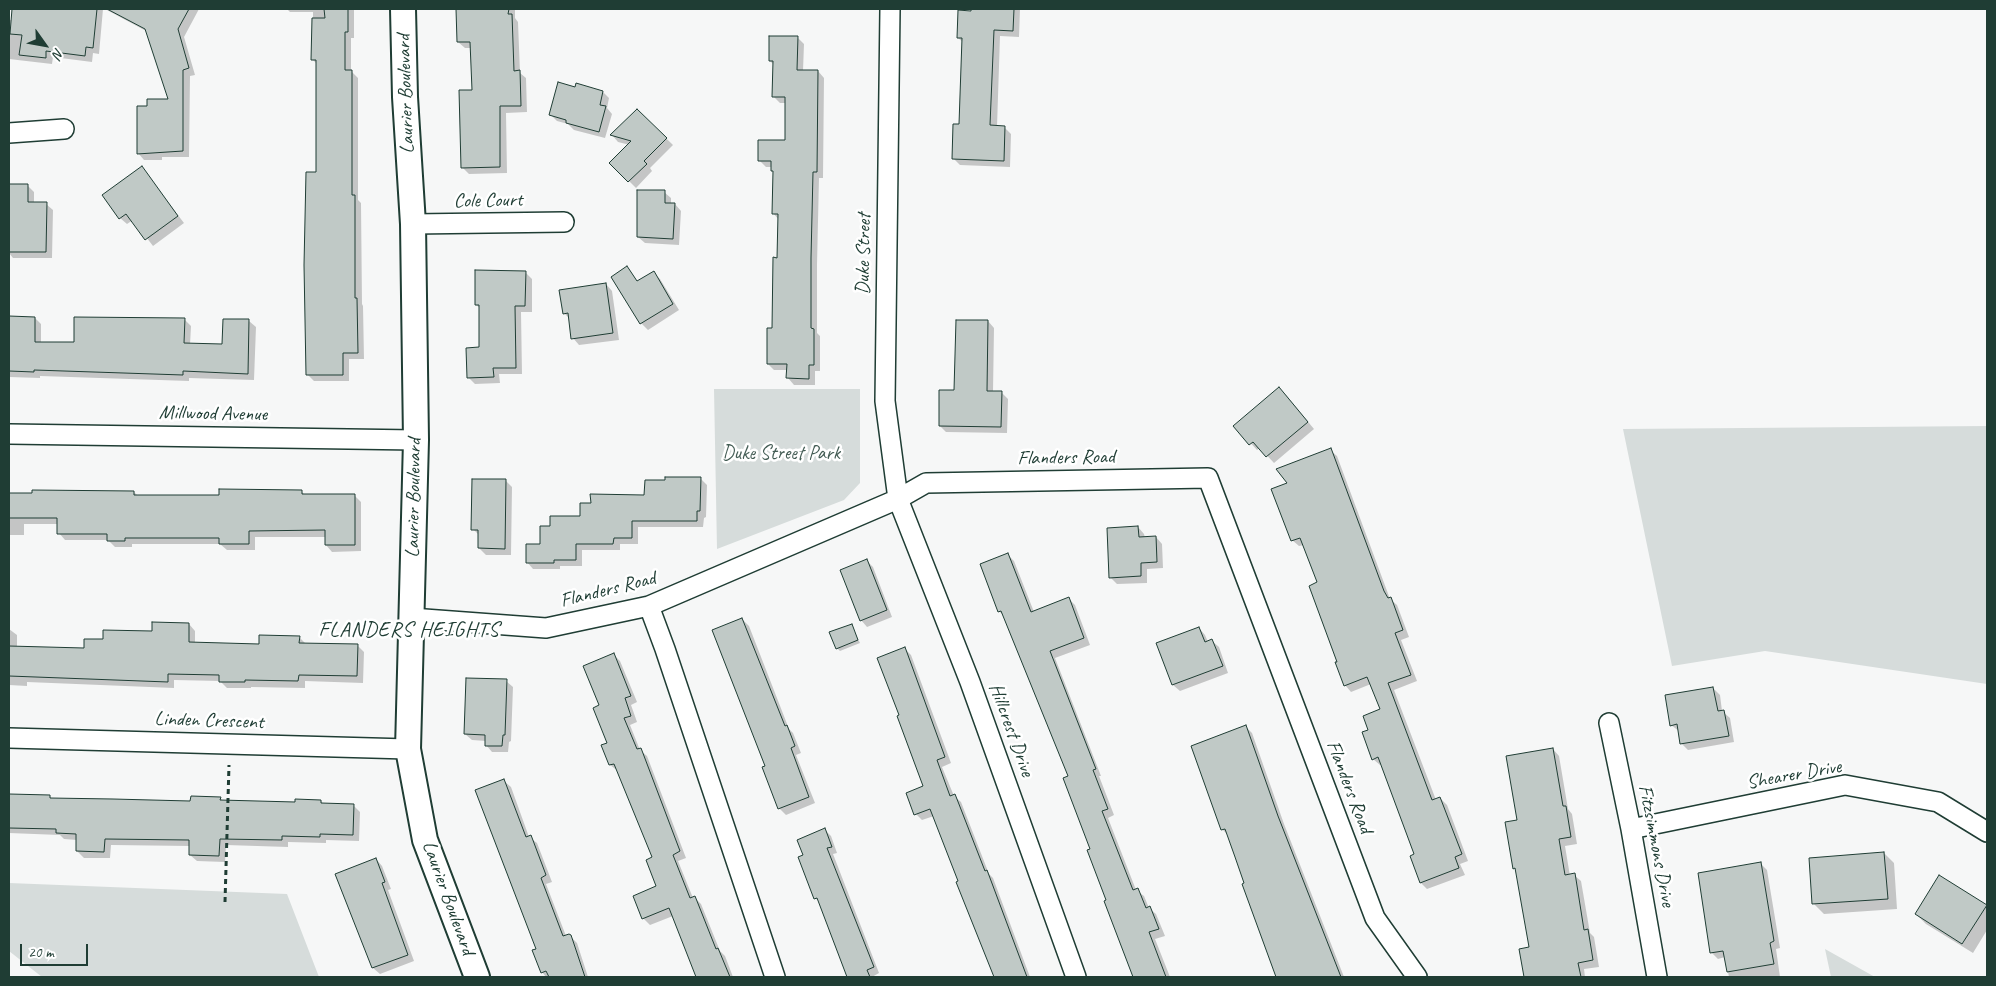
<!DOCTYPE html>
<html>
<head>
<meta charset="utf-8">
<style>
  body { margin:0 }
  #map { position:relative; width:1996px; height:986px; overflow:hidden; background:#f6f7f7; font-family:Caveat,sans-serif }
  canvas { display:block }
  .frame { position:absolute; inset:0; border:10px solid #1f3d34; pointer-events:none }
  .north { position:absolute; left:20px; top:20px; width:50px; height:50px; -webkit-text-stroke:4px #fff; paint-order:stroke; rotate:122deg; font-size:14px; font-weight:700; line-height:20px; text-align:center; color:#1f3d34 }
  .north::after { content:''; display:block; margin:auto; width:18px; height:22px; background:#1f3d34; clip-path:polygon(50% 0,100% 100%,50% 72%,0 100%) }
  .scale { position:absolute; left:20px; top:944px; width:68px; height:22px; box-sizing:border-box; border:2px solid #1f3d34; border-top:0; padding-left:6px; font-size:15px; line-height:18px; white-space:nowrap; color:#1f3d34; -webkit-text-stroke:4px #fff; paint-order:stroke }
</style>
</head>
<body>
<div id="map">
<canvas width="1996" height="986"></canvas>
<div class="frame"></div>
<div class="north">N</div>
<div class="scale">20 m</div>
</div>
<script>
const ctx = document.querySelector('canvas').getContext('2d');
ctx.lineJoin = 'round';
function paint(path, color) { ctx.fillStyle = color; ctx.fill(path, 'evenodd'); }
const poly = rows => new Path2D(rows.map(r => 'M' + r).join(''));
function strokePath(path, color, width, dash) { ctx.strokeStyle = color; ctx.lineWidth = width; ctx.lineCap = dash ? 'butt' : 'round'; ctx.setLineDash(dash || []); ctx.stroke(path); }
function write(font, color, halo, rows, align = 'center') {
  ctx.font = font + ' Caveat,sans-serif'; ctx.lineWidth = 5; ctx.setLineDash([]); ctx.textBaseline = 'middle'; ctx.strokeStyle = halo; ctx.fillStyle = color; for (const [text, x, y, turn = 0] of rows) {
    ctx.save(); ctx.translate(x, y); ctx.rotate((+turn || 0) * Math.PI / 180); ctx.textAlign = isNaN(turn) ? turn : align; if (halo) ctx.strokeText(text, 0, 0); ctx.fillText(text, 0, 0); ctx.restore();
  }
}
paint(poly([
  [714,389,860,389,860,483,844,500,717,549],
  [1987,426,1987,684,1765,651,1672,666,1623,429],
  [9,883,287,894,319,977,42,977,9,951],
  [1825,949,1875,977,1831,977]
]), '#d6dcdb');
paint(poly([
  [13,9,103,9,99,54,93,53,92,62,53,57,52,64,9,59,9,20,12,20],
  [105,9,199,9,184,37,195,75,190,76,189,157,162,157,162,160,144,160,138,153,148,108,169,100,148,32],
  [287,9,354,9,354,38,351,38,351,71,358,78,358,200,361,203,362,304,363,306,364,359,349,359,349,381,314,381,308,375,317,173,317,64,313,60,313,12,290,12],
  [457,9,515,9,515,18,518,22,520,73,526,78,527,112,506,113,507,173,469,174,462,167,474,91,472,48,465,48,458,42],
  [972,9,1020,9,1019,37,1000,36,997,127,1004,127,1011,134,1010,167,960,165,953,158,960,125,964,43,958,38],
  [797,37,804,44,803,71,818,71,824,78,823,178,819,178,817,265,817,333,820,336,820,371,815,371,815,385,794,385,788,378,788,370,774,370,768,364,773,329,779,220,773,213,774,172,772,167,766,167,759,160,786,141,786,103,780,103,774,97,774,65,770,61],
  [576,89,603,92,609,98,607,108,612,114,605,138,574,130,568,124,557,121,550,114],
  [637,110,673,145,650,168,652,171,636,188,611,163,630,145,618,142,612,135],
  [142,168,184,223,153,246,133,220,127,224,120,218],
  [9,185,28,186,34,192,34,203,46,204,53,210,52,258,13,258,9,253],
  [664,192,671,198,671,204,675,204,681,211,679,245,645,243,638,237],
  [626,268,638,282,653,273,660,279,679,310,648,330,641,323,613,277],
  [525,272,532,279,532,312,521,312,522,374,499,374,500,383,475,384,468,377,480,349,480,308,476,305],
  [606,284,612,291,619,340,579,345,573,338,570,319,564,313],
  [9,317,35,318,41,324,41,343,75,344,184,319,191,326,190,345,224,345,249,321,256,327,254,380,189,378,189,381,40,376,40,378,9,377],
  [988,321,994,328,993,392,1001,392,1008,399,1007,433,946,432,940,426],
  [1286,395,1314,429,1274,463,1260,448,1257,450,1235,426],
  [1330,450,1337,456,1390,599,1397,605,1409,637,1401,640,1417,681,1394,690,1436,800,1440,798,1447,805,1468,861,1460,864,1465,875,1427,889,1421,883,1411,857,1416,855,1382,764,1380,765,1373,759,1370,731,1382,710,1371,684,1351,692,1345,685,1310,586,1319,583,1304,545,1299,546,1292,540,1289,483],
  [700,478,707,485,706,517,704,518,703,527,638,527,638,544,620,544,620,550,582,550,582,566,560,566,560,569,533,569,527,562,541,545,551,527],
  [506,481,512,487,511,555,486,555,479,548,480,536,473,529],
  [301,491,305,495,354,495,361,502,361,551,332,552,326,545,326,537,255,537,255,550,227,550,220,544,132,544,132,547,115,547,108,540,65,540,59,533,59,524,24,524,24,535,9,535,9,494,134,492,138,496,220,497],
  [1138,527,1144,534,1145,538,1156,537,1162,544,1163,568,1147,569,1147,583,1117,584,1111,578],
  [1007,554,1014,561,1034,612,1068,598,1075,605,1090,645,1055,658,1101,776,1099,776,1114,815,1108,818,1136,890,1144,896,1149,908,1156,914,1165,936,1155,939,1170,977,1139,977,1108,901,1069,777,1005,617,999,611],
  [867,561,873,567,892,617,867,627,861,620],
  [742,619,749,626,789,729,793,733,801,753,796,755,815,803,786,815,779,808,766,767],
  [189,624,195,631,195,644,260,645,299,637,306,644,357,645,364,652,363,683,305,681,305,688,251,687,251,688,227,688,220,681,174,680,174,688,27,682,27,686,9,685,9,629,17,635,17,648,85,649,104,640,153,633],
  [851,625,860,643,840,651,837,648],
  [1199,628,1205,635,1208,642,1212,641,1219,647,1228,673,1180,691,1173,685,1158,644],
  [905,649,911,655,951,763,942,767,954,796,961,802,989,874,993,878,1030,977,995,977,957,883,959,882,934,816,922,820,916,814,925,787,901,716],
  [614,655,620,661,637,702,631,705,637,722,630,725,640,750,647,756,686,858,678,861,693,898,694,897,701,904,720,951,725,956,733,977,697,977,673,916,650,925,643,918,658,887,654,858,618,771,610,765,609,744,600,706],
  [506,681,513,687,511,741,509,742,508,752,492,752,486,745,486,741,472,740,465,734],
  [1713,688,1720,695,1722,711,1730,718,1734,742,1688,750,1681,743,1679,731,1671,725],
  [1246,727,1252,733,1284,824,1344,977,1277,977,1243,885,1246,884,1228,835,1223,830],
  [1553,749,1559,756,1568,809,1572,814,1577,844,1565,846,1570,876,1574,875,1581,881,1590,933,1594,937,1599,967,1584,969,1585,977,1525,977,1521,950,1530,948,1517,871,1514,868,1518,821],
  [504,781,511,787,529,837,537,843,552,882,546,884,566,936,570,936,577,943,588,977,546,977,542,972],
  [9,795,49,796,52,799,192,802,220,798,224,802,296,803,321,801,324,805,353,805,360,812,359,841,326,840,326,843,288,842,288,847,226,845,225,862,197,861,190,855,190,846,111,845,110,858,84,858,77,851,77,840,64,839,60,835,9,833],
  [825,830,831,836,837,853,833,854,879,973,872,977,848,977,820,902,815,898,804,856],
  [1884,853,1894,863,1897,909,1824,914,1814,904],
  [376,859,382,866,391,889,388,890,414,961,380,974,373,968,337,875],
  [1760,863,1767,870,1780,948,1776,949,1780,977,1729,977,1725,957,1718,959,1711,952],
  [1986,906,1987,930,1973,953,1926,924,1916,914]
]), '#0003');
const building = poly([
  [12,9,97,9,93,48,86,47,85,56,46,51,46,58,19,55,22,35,10,34,12,9],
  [107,9,189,9,178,29,189,68,183,70,183,151,137,154,137,106,147,106,147,99,168,99,145,29,107,9],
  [324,9,348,9,348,32,345,32,345,70,352,70,352,195,355,195,355,298,357,298,358,353,343,353,343,375,306,375,304,265,306,172,316,172,316,60,311,60,312,18,325,18,324,9],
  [456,9,509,9,508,14,512,14,514,71,520,70,521,106,500,106,500,167,461,168,459,90,472,90,470,42,457,42,456,9],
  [971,9,1014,9,1013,31,994,30,990,125,1005,126,1004,161,952,159,953,124,959,124,962,38,957,38,958,10,971,11,971,9],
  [769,36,798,36,797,70,818,70,817,172,813,172,811,258,811,328,814,329,814,365,809,365,809,379,786,378,787,364,767,364,767,328,772,328,773,257,777,258,778,214,772,214,773,171,771,171,771,161,758,161,758,140,785,140,785,97,772,97,773,61,769,61,769,36],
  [558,82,575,87,576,83,603,91,600,105,606,106,599,132,566,123,566,120,549,115,558,82],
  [637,109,667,138,644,161,647,164,628,182,609,163,631,141,610,135,637,109],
  [142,166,178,216,145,240,126,214,119,219,102,195,142,166],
  [9,184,28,184,28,202,47,202,46,252,9,252,9,184],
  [637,190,665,190,665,203,675,203,673,239,637,237,637,190],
  [627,266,637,281,654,271,673,304,640,324,611,277,627,266],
  [475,270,526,271,525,306,515,306,516,368,493,368,494,377,467,378,466,348,479,347,479,305,475,305,475,270],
  [606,283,613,333,571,339,568,313,563,314,559,290,606,283],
  [9,316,35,317,35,342,74,342,74,317,185,318,184,343,222,344,223,319,249,319,248,374,183,371,183,375,34,370,34,372,9,371,9,316],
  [956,320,988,320,987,391,1002,391,1001,427,939,426,939,390,954,390,956,320],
  [1279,387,1308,422,1266,457,1253,442,1249,445,1233,426,1279,387],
  [1331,448,1384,591,1388,598,1391,597,1403,630,1395,633,1411,675,1388,683,1432,800,1440,797,1462,854,1455,857,1459,868,1420,883,1410,856,1414,854,1378,757,1372,760,1362,732,1368,730,1363,716,1380,709,1367,677,1344,686,1335,662,1337,662,1309,586,1317,582,1300,538,1291,541,1271,489,1287,483,1276,469,1331,448],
  [665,477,701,477,700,511,697,511,697,521,632,521,632,538,614,538,613,544,576,544,576,560,554,560,554,563,526,563,526,544,540,544,540,526,550,526,550,516,580,516,580,503,591,503,590,494,644,495,645,480,665,480,665,477],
  [472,479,506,479,505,549,478,548,478,530,471,530,472,479],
  [219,489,302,490,302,494,355,494,355,545,325,545,325,530,249,531,249,544,219,544,219,538,125,538,125,541,107,541,107,534,57,534,57,518,9,518,9,493,32,493,32,490,134,491,134,495,219,495,219,489],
  [1138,526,1139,537,1156,536,1157,562,1141,563,1141,576,1109,578,1107,528,1138,526],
  [1008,553,1031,612,1069,597,1084,638,1050,651,1096,769,1093,770,1108,809,1102,811,1133,890,1138,888,1146,908,1150,906,1159,929,1149,932,1166,977,1133,977,1104,901,1106,900,1087,850,1090,849,1063,778,1068,776,1001,611,998,612,980,564,1008,553],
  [867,559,887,610,860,621,840,570,867,559],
  [742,618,785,726,787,725,795,746,791,748,809,797,778,809,762,767,765,766,712,630,742,618],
  [152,622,189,623,189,642,259,644,259,635,300,636,299,643,358,644,357,676,299,675,298,681,245,680,245,682,219,682,219,675,168,674,168,682,9,676,9,646,84,648,84,639,103,639,103,630,152,631,152,622],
  [852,624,858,640,836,649,829,632,852,624],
  [1199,627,1205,642,1212,639,1223,666,1172,685,1156,643,1199,627],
  [905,647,945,757,937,760,950,796,955,794,985,871,987,870,1027,977,994,977,956,882,958,881,930,809,914,815,906,793,923,786,897,716,899,715,877,658,905,647],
  [614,653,631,696,625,698,631,716,624,718,637,749,641,748,680,851,673,855,690,898,695,896,716,949,718,948,730,977,696,977,669,908,642,919,633,896,656,886,646,860,652,857,614,764,609,765,601,745,607,743,593,708,599,705,583,666,614,653],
  [466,678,507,679,505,735,503,735,502,746,485,746,485,735,464,734,466,678],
  [1713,687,1718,711,1724,710,1729,736,1680,744,1677,724,1670,726,1665,695,1713,687],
  [1246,725,1278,816,1341,977,1276,977,1242,884,1244,883,1235,857,1225,829,1221,830,1191,746,1246,725],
  [1553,748,1563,806,1566,806,1571,837,1559,839,1565,875,1575,873,1584,930,1588,929,1593,960,1578,963,1581,977,1524,977,1519,949,1529,947,1515,868,1513,869,1505,822,1517,820,1506,756,1553,748],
  [504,779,526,837,531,835,546,875,541,878,563,936,569,934,571,935,585,977,549,977,546,971,541,973,532,950,536,949,475,790,504,779],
  [9,794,50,795,50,798,113,799,190,801,191,796,221,797,220,800,295,802,295,799,321,800,321,803,354,804,353,835,320,834,320,837,282,836,282,840,220,839,219,856,189,855,189,840,105,839,104,852,76,851,76,834,56,833,56,829,9,828,9,794],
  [825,828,832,847,827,848,874,967,867,970,870,977,847,977,817,898,814,899,798,857,803,855,797,840,825,828],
  [1884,852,1888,899,1812,904,1809,858,1884,852],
  [376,858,385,882,382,883,408,955,372,968,335,874,376,858],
  [1761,862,1774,941,1770,943,1774,964,1727,972,1723,951,1710,953,1698,873,1761,862],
  [1939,875,1987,905,1962,944,1915,914,1939,875]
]);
paint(building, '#c0c9c6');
strokePath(building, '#1f3d34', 1);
const minor = poly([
  [890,9,885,401,898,499,970,682,1076,977],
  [9,133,64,129],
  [413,224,564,222],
  [9,434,416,440],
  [649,606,665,649,775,977],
  [411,618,546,628,649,606,898,499,926,483,1208,478,1375,918,1417,977],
  [1609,723,1631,829,1657,977],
  [9,738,408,749],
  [1631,829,1845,785,1938,802,1987,832]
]);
const tertiary = poly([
  [403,9,405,97,413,224,416,440,408,749,425,840,477,977]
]);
strokePath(minor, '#1f3d34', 22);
strokePath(tertiary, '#1f3d34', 28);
strokePath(poly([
  [225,902,229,765]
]), '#1f3d34', 3, [5, 4]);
strokePath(minor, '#fff', 19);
strokePath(tertiary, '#fff', 24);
write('20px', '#1f3d34', '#fff', [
  ["Laurier Boulevard",406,94,-92],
  ["Cole Court",488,201,-1],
  ["Duke Street",864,254,-89],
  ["Millwood Avenue",213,414,1],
  ["Flanders Road",1066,458,-1],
  ["Laurier Boulevard",414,498,-89],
  ["Flanders Road",608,590,-14],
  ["Linden Crescent",209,721,2],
  ["Hillcrest Drive",1011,730,70],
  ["Shearer Drive",1794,775,-10],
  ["Flanders Road",1349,787,69],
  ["Fitzsimmons Drive",1656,846,79],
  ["Laurier Boulevard",448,898,70]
]);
write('20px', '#445d55', '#fff', [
  ["Duke Street Park",781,454]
]);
ctx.letterSpacing = '1px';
write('21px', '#1f3d34', '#fff', [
  ["FLANDERS HEIGHTS",409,630]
]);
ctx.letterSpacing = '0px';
</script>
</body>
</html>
